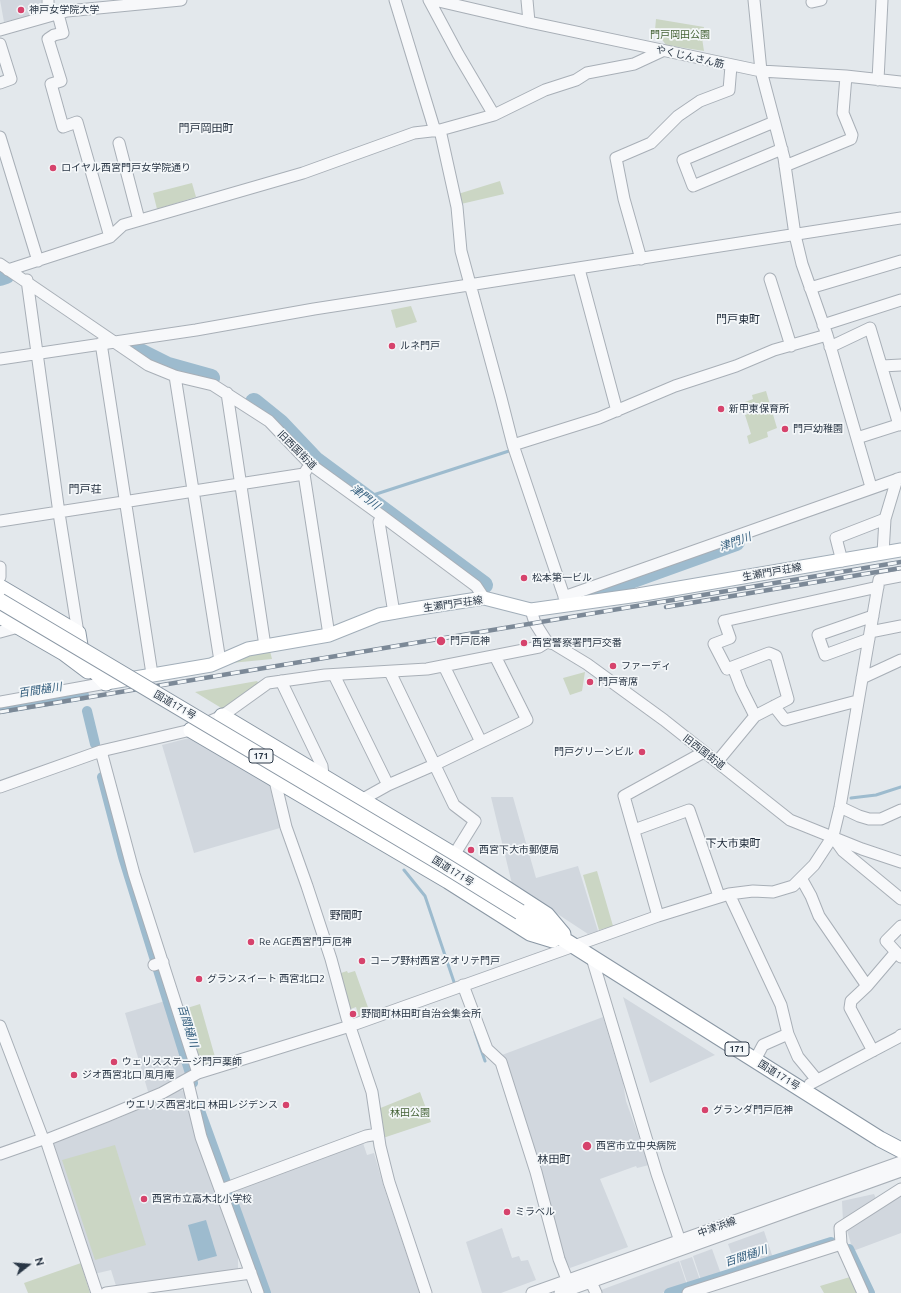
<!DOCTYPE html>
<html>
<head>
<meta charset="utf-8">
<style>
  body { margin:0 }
  #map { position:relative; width:901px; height:1293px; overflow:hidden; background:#e3e8ec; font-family:Ubuntu,sans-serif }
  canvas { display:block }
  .north { position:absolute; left:8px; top:1245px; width:40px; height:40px; -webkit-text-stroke:3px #f4f7f9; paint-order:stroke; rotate:73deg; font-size:11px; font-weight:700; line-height:16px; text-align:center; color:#2a3746 }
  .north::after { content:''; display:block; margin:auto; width:14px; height:18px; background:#2a3746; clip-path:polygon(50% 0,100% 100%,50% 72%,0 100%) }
</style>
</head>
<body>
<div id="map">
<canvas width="901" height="1293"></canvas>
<div class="north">N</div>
</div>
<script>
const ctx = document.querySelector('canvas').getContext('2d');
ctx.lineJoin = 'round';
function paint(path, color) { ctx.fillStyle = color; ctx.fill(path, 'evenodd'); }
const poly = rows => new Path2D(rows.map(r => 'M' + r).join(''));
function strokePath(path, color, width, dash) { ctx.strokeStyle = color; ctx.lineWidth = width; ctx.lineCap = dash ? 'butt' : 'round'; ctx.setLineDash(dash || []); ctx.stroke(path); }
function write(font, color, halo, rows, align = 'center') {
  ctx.font = font + ' Ubuntu,"Noto Sans JP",sans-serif'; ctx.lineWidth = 3.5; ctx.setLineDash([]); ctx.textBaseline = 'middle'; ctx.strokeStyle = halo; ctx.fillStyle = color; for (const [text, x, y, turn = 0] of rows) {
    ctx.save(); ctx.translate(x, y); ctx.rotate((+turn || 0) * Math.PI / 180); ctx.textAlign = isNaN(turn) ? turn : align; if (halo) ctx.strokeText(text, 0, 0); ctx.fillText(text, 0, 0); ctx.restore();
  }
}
paint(poly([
  [0,0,41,0,41,14,4,22],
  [189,738,196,740,269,783,280,828,194,853,162,745],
  [491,797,513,797,536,878,578,866,598,931,588,934,512,884],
  [623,997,715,1055,650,1083],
  [165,1001,186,1074,149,1095,125,1013],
  [603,1017,623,1083,626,1101,649,1165,637,1168,636,1166,600,1179,628,1247,570,1268,565,1259,537,1162,505,1058,502,1055],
  [180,1090,185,1091,238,1252,238,1271,117,1289,111,1270,94,1274,52,1143,119,1118],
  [363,1143,367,1155,374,1153,384,1188,420,1293,263,1293,228,1196,231,1191],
  [874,1194,877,1201,843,1222,842,1201],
  [901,1196,901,1233,853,1251,846,1227],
  [502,1228,512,1258,519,1256,521,1261,528,1260,536,1280,501,1293,482,1293,466,1242],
  [764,1231,773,1258,737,1269,728,1244],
  [712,1249,721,1274,701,1280,693,1256],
  [692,1257,700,1280,688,1285,680,1261],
  [679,1261,687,1285,662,1293,602,1293,601,1290]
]), '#d1d7de');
paint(poly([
  [656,19,704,27,702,38,704,51,666,45,655,30],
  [500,181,504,194,461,204,458,194],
  [192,183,196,197,157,209,153,193],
  [411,306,417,322,396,328,391,310],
  [766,391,777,428,767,432,768,437,749,444,747,436,751,434,745,415,748,414,745,402,753,399,752,395],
  [270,651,272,659,231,663,250,655],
  [585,672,582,691,570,695,563,678],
  [257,681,259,684,223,709,195,692],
  [597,871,613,926,599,930,583,875],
  [347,971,348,973,355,971,370,1013,359,1017,356,1007,348,1010,338,974],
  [200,1004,217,1064,206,1067,200,1063,184,1009],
  [420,1092,431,1122,383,1138,378,1109],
  [115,1145,146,1245,95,1260,62,1160],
  [81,1263,90,1293,28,1293,24,1283],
  [850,1277,858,1293,824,1293,820,1286]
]), '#cbd6c4');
paint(poly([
  [206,1220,217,1256,198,1261,188,1225]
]), '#9dbbce');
strokePath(poly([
  [367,497,509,451],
  [851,798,876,795,901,787],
  [404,870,425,896,454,982],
  [475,1032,485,1061]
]), '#9dbbce', 3);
strokePath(poly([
  [0,709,84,695],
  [87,711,95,744],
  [102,777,123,857,193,1083],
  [198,1105,266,1293],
  [849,1249,870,1293],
  [669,1293,831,1242]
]), '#9dbbce', 10);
strokePath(poly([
  [0,277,6,275],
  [138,351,168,366,211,378],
  [254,402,280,423,315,460,484,585],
  [579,596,597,592,736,542]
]), '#9dbbce', 18);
const minor = poly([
  [48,0,48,16],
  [395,0,435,131],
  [429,0,458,54,494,115],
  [434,0,529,22,761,71,846,76,901,82],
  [527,0,529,22],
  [754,0,761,71,784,158,795,235,802,264,827,335,871,487],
  [812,2,821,0],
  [58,14,63,33,54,35,48,39,61,81,51,84,63,127,77,122,110,237],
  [0,30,67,11,181,0],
  [0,44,11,79,0,83],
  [878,80,882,0],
  [774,122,683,160,693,186,782,149],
  [440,130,457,207,461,251,501,398,513,445,567,605],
  [0,137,38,261],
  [119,143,139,220],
  [785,166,851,139,852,135,843,113,846,76],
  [641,259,624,199,616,158,651,143,678,116,700,101,729,90,731,66],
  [0,264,148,365,175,376,213,385,269,421,310,464,382,516,476,586,484,598],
  [579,269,617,411],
  [8,270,110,237,123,225,303,173,414,133,440,130,494,115,545,90,576,80,587,73,634,64,662,51],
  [770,279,791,346],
  [27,280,59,513,78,633],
  [810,288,901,261],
  [823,325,901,300],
  [101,343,152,674],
  [830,347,870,328,899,425],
  [0,359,196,330,314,309,901,218],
  [882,366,901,365],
  [175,376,220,661],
  [227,393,265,646],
  [857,438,901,424],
  [513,445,599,418,675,386,736,366,774,350,827,335],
  [307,469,304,474,329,635],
  [382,516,379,522,394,613],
  [0,521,304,474],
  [883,553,885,519,897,479],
  [842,561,836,538,885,519],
  [0,567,0,577],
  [564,597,901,478],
  [531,610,535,623,547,642,554,644,587,664,664,720,790,820,862,849,901,862],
  [0,632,22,626],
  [870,632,901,626],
  [869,639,825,655,818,635,873,616],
  [444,666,481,742],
  [733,667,741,688,755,716],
  [390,672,454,805,475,821,454,855],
  [334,675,388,785],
  [862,678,901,660],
  [281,681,322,766,323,775],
  [0,702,106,683],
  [774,706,785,720,857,701],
  [101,751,134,874,198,1073],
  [717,762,755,716,788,699,776,656,769,653,727,669,714,644,730,638,724,621,878,587],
  [280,775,276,785,286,827,307,886,331,959,347,1018,372,1092,380,1146,389,1182,426,1293],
  [0,787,101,751,191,730,222,716,268,683,325,675,427,669,539,647,547,642],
  [363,799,388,785,434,765,527,720,495,656],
  [840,807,859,816,869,819,881,819,901,810],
  [634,830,689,810,719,896],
  [833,837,843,851,901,899],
  [801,878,811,896,819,916,867,986,896,952,901,957],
  [729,894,781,1005,788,1034,798,1057,817,1080],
  [658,916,624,796,704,752],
  [896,952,886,941,901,926],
  [592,958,657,1174,682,1247],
  [154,965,163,962],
  [463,985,487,1049,501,1062,536,1172,559,1259,570,1287],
  [867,986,851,1001,850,1008,873,1051],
  [0,1026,43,1139],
  [755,1060,763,1045,788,1034],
  [187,1079,201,1137,258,1293],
  [810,1084,899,1037,901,1035],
  [46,1140,97,1293],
  [0,1154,43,1139,46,1140,107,1116,162,1093,198,1073,350,1026,658,916,729,894,753,891,773,892,793,886,814,865,833,836,840,807,879,580,901,576],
  [221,1190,366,1136,378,1134],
  [591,1282,596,1293],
  [106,1293,251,1273],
  [532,1293,901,1162],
  [560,1293,901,1171],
  [688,1293,841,1244],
  [863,1293,841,1244,840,1228,901,1189]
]);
const major = poly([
  [106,683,211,665,248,649,329,635,379,615,413,609,484,598,531,610,638,595,901,550]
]);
const highway = poly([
  [0,587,78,633,82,658,106,683],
  [0,616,64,653,88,671],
  [222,716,459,858,547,915,563,934],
  [191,730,448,881,530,933,553,940],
  [520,912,880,1139,901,1150]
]);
strokePath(minor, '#a8afb7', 13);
strokePath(major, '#a2aeb9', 15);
strokePath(highway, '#8a97a4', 17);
strokePath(minor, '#f7f8fa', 11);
strokePath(major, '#fff', 13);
strokePath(highway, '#fff', 15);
const rail = poly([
  [666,607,901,568],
  [0,712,901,562]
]);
strokePath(rail, '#7c8997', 4.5);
strokePath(rail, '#f4f7f9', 3, [9]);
const highwayBridge = poly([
  [0,601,444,865,520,912]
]);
strokePath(highwayBridge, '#8a97a4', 17, []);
strokePath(highwayBridge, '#fff', 15);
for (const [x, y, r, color] of [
  [21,10,4,"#d6436c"],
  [53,168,4,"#d6436c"],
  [392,346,4,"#d6436c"],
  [721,409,4,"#d6436c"],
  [785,429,4,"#d6436c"],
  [524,578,4,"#d6436c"],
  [441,641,5,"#d6436c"],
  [524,643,4,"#d6436c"],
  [613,666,4,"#d6436c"],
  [590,682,4,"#d6436c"],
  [642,752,4,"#d6436c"],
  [471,850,4,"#d6436c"],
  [251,942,4,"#d6436c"],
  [362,961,4,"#d6436c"],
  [199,979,4,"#d6436c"],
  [353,1014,4,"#d6436c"],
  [114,1062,4,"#d6436c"],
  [74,1075,4,"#d6436c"],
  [286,1105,4,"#d6436c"],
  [705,1110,4,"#d6436c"],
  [587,1146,5,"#d6436c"],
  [144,1199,4,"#d6436c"],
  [507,1212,4,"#d6436c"]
]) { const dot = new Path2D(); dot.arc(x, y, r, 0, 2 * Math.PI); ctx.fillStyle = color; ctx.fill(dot); strokePath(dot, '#f4f7f9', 1.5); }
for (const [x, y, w] of [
  [261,756,24],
  [737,1049,24]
]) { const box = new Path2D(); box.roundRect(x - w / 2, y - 7, w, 14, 3); ctx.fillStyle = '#f4f7f9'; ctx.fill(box); strokePath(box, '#2a3746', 1); }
write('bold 9px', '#2a3746', null, [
  ["171",261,756],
  ["171",737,1049]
]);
write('10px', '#2a3746', '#f4f7f9', [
  ["神戸女学院大学",29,10],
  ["ロイヤル西宮門戸女学院通り",61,168],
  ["ルネ門戸",400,346],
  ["新甲東保育所",729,409],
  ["門戸幼稚園",793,429],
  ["松本第一ビル",532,578],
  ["門戸厄神",450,641],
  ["西宮警察署門戸交番",532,643],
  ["ファーディ",621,666],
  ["門戸寄席",598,682],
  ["門戸グリーンビル",634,752,"right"],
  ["西宮下大市郵便局",479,850],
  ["Re AGE西宮門戸厄神",259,942],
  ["コープ野村西宮クオリテ門戸",370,961],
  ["グランスイート 西宮北口2",207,979],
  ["野間町林田町自治会集会所",361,1014],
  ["ウェリスステージ門戸薬師",122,1062],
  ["ジオ西宮北口 風月庵",82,1075],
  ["ウエリス西宮北口 林田レジデンス",278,1105,"right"],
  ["グランダ門戸厄神",713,1110],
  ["西宮市立中央病院",596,1146],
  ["西宮市立高木北小学校",152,1199],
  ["ミラベル",515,1212]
], 'left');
write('10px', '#446236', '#f4f7f9', [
  ["門戸岡田公園",680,35],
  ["林田公園",410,1113]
]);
write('10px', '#2a3746', '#f4f7f9', [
  ["やくじんさん筋",690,57,13],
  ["旧西国街道",297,450,45],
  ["生瀬門戸荘線",772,572,-10],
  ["生瀬門戸荘線",453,604,-8],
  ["国道171号",175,705,30],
  ["旧西国街道",704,752,38],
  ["国道171号",453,871,32],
  ["国道171号",779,1075,32],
  ["中津浜線",717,1227,-20]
]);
write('11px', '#1c2837', '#f4f7f9', [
  ["門戸岡田町",206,128],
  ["門戸東町",738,319],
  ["門戸荘",85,489],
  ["下大市東町",733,843],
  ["野間町",346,915],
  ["林田町",554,1159]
]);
write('italic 11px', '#315c7c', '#f4f7f9', [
  ["津門川",365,497,37],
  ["津門川",735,542,-20],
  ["百間樋川",40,690,-9],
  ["百間樋川",188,1026,73],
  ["百間樋川",746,1256,-18]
]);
</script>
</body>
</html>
